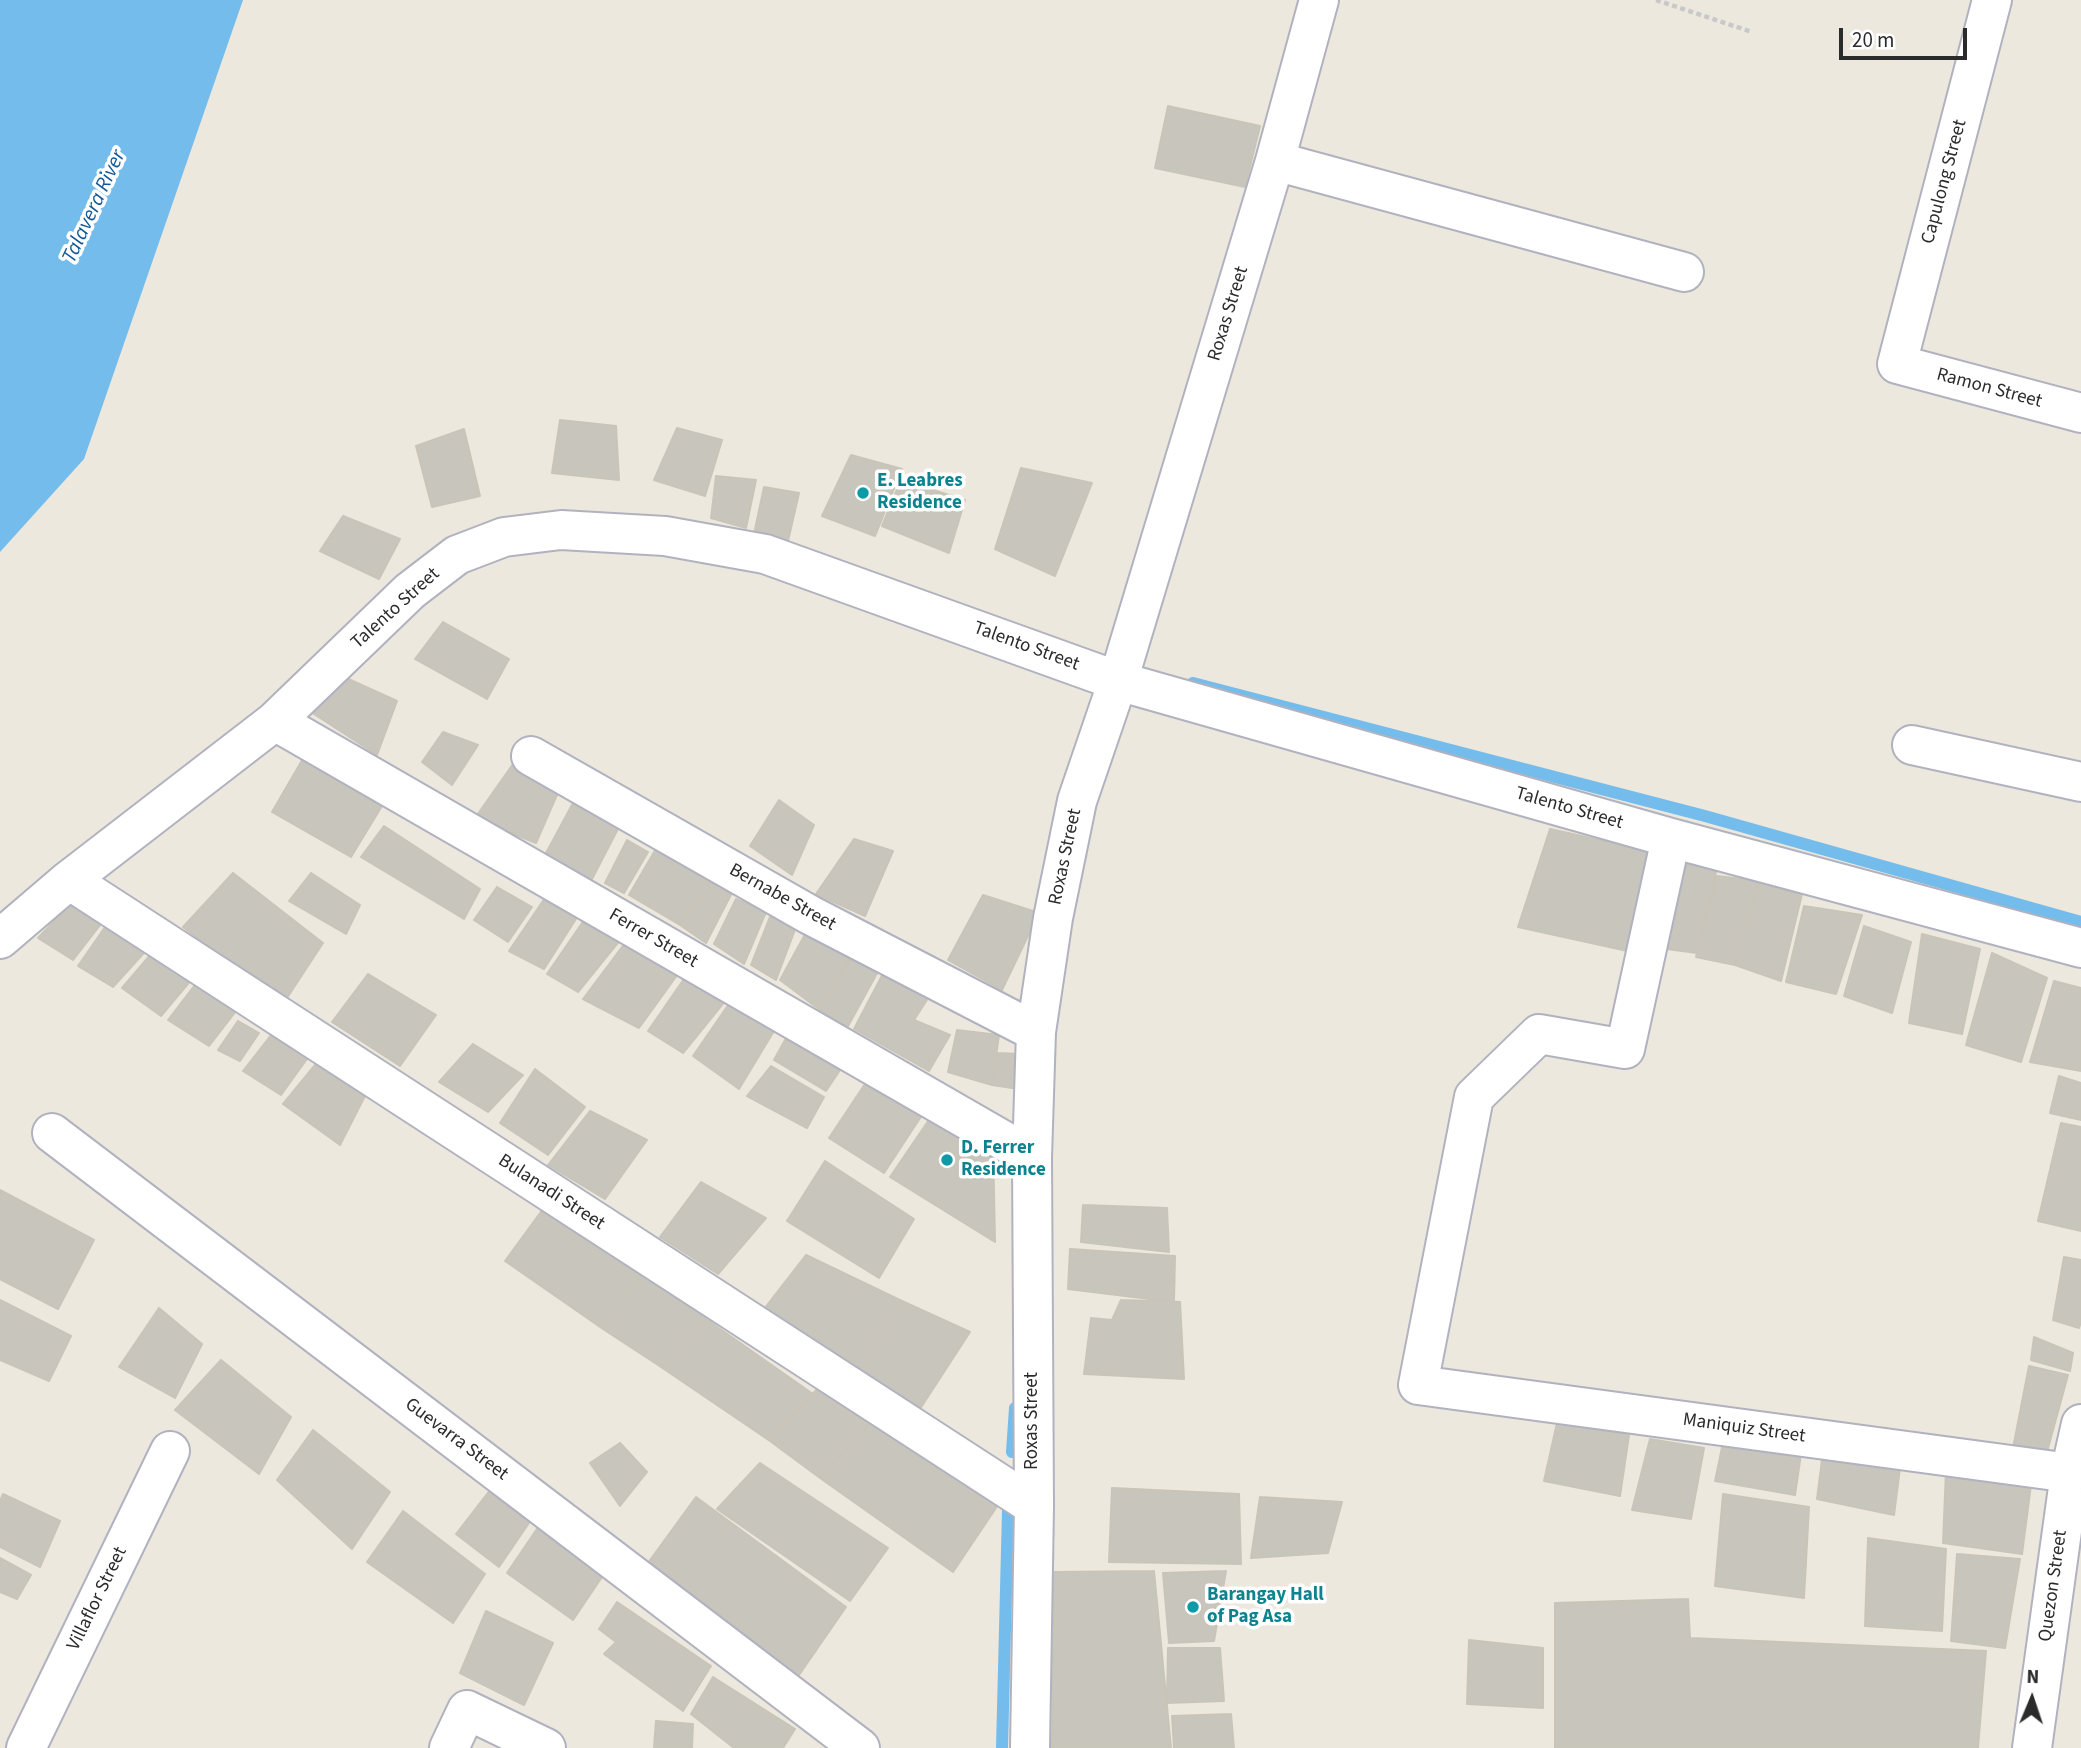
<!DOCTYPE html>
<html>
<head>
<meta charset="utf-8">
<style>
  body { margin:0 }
  #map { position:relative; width:2081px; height:1748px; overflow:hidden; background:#ede8de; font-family:"Source Sans 3",sans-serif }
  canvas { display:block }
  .north { position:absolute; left:1997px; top:1664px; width:70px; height:70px; -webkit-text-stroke:5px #fff; paint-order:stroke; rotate:2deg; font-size:19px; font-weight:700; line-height:28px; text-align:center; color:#2b2b2b }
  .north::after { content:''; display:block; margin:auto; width:24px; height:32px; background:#2b2b2b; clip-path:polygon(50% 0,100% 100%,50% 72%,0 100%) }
  .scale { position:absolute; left:1839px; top:28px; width:128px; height:32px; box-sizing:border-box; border:4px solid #2b2b2b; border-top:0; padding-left:9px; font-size:21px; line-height:24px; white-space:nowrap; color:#2b2b2b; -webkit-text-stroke:5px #fff; paint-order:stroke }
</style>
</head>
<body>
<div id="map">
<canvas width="2081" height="1748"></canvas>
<div class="north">N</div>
<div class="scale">20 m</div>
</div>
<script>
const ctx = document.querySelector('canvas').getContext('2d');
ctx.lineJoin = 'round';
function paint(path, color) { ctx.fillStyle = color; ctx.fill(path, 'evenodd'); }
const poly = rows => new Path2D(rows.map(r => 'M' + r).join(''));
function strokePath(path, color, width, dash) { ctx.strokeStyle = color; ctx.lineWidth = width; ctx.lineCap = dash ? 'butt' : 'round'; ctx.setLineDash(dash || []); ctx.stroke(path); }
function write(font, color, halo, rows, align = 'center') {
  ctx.font = font + ' "Source Sans 3",sans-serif'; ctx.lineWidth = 7; ctx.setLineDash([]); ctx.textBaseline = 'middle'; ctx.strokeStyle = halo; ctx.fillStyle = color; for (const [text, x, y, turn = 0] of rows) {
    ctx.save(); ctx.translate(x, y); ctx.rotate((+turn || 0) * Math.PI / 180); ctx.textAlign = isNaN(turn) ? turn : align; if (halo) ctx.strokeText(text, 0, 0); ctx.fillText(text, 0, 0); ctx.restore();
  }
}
paint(poly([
  [0,0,243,0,84,459,0,552]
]), '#74bcec');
strokePath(poly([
  [1193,683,1705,816,2081,922],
  [1012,1452,1015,1408],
  [1002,1748,1008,1510]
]), '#74bcec', 12);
const building = poly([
  [1168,106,1260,126,1245,187,1155,168,1168,106],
  [560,420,616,426,619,480,552,473,560,420],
  [677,428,722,440,705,496,654,480,677,428],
  [464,429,480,496,432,507,416,446,464,429],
  [851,455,902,469,875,536,822,516,851,455],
  [1021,468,1092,483,1055,576,995,549,1021,468],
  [716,476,756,480,746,528,711,518,716,476],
  [901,480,965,500,949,553,882,526,901,480],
  [764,487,799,493,788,541,754,534,764,487],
  [343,516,400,539,379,579,320,551,343,516],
  [443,622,509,659,487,699,415,659,443,622],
  [344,677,397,701,377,755,311,712,344,677],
  [443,732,478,745,452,785,422,762,443,732],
  [308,750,388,796,351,857,272,812,308,750],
  [513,764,560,788,536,843,475,818,513,764],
  [779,800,814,825,792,875,750,846,779,800],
  [573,803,620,825,591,881,545,855,573,803],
  [384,826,480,889,464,919,361,857,384,826],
  [1550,829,1658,853,1632,952,1518,927,1550,829],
  [854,839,893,851,865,916,816,894,854,839],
  [627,840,648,852,624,893,605,883,627,840],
  [660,842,716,875,680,925,629,895,660,842],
  [1681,859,1717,868,1697,953,1659,948,1681,859],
  [233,873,323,943,283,1004,183,927,233,873],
  [311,873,360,905,346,934,289,901,311,873],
  [716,875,736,885,706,943,680,925,716,875],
  [1717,876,1758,881,1735,965,1696,957,1717,876],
  [1758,881,1802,894,1781,981,1735,965,1758,881],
  [497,887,532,907,508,942,474,920,497,887],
  [551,889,583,908,544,969,509,951,551,889],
  [79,895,108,915,73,960,38,938,79,895],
  [983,895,1039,913,1002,990,948,960,983,895],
  [736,899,766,912,744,964,714,944,736,899],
  [775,904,799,919,776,980,751,965,775,904],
  [1804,906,1862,915,1836,994,1786,982,1804,906],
  [589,913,625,934,578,992,547,974,589,913],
  [112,917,152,944,113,987,78,966,112,917],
  [1864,926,1911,942,1892,1013,1844,996,1864,926],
  [808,929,852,953,820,1010,780,980,808,929],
  [1922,934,1980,949,1962,1034,1909,1023,1922,934],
  [631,935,683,967,639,1028,583,999,631,935],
  [158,946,197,973,161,1016,122,988,158,946],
  [855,950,881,966,847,1028,820,1010,855,950],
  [1992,953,2047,978,2021,1062,1966,1045,1992,953],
  [888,964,934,989,914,1020,950,1035,929,1071,854,1029,888,964],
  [368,974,436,1015,400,1066,332,1022,368,974],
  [686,976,730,995,683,1053,648,1031,686,976],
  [201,977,243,1002,209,1046,168,1020,201,977],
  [2054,981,2081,988,2081,1071,2030,1062,2054,981],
  [733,998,777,1026,739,1089,693,1056,733,998],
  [238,1021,259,1033,240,1061,218,1050,238,1021],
  [275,1030,312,1052,281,1095,243,1071,275,1030],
  [957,1030,999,1035,992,1085,948,1072,957,1030],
  [790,1031,844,1064,826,1091,774,1060,790,1031],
  [473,1044,523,1075,488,1112,439,1082,473,1044],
  [997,1053,1021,1054,1019,1089,992,1085,997,1053],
  [320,1059,368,1090,340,1145,283,1104,320,1059],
  [771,1066,824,1097,807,1128,747,1096,771,1066],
  [535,1069,585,1107,548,1155,500,1123,535,1069],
  [871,1075,928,1106,884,1173,829,1138,871,1075],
  [2059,1076,2081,1083,2081,1120,2050,1113,2059,1076],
  [937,1108,993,1143,995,1242,890,1177,937,1108],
  [590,1111,647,1140,605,1199,548,1165,590,1111],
  [2061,1123,2081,1127,2081,1231,2038,1221,2061,1123],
  [825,1161,914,1219,879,1278,787,1221,825,1161],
  [701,1182,766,1218,718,1274,660,1237,701,1182],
  [0,1190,94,1240,58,1309,0,1279,0,1190],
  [1083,1205,1167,1208,1169,1252,1081,1242,1083,1205],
  [543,1209,646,1273,603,1329,505,1261,543,1209],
  [1070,1249,1175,1256,1174,1302,1068,1289,1070,1249],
  [806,1255,902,1301,860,1369,764,1309,806,1255],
  [2064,1257,2081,1260,2081,1322,2079,1328,2053,1320,2064,1257],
  [646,1273,706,1319,661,1367,603,1329,646,1273],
  [0,1300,71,1336,49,1381,0,1360,0,1300],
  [1121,1300,1180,1302,1184,1379,1084,1374,1091,1318,1112,1320,1121,1300],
  [902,1301,970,1332,918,1412,860,1369,902,1301],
  [159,1308,202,1344,175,1398,119,1367,159,1308],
  [706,1319,813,1394,770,1441,661,1367,706,1319],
  [2034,1337,2073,1353,2070,1371,2031,1360,2034,1337],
  [221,1360,291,1417,259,1474,175,1410,221,1360],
  [2029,1366,2068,1375,2047,1452,2013,1448,2029,1366],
  [818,1388,871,1421,820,1478,770,1441,818,1388],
  [878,1414,1000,1502,953,1572,820,1478,878,1414],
  [1557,1423,1629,1435,1620,1496,1544,1481,1557,1423],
  [313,1430,390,1492,352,1549,277,1480,313,1430],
  [1725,1433,1802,1447,1795,1495,1715,1481,1725,1433],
  [1650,1439,1704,1448,1691,1519,1632,1510,1650,1439],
  [620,1443,647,1472,620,1506,590,1463,620,1443],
  [1823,1452,1901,1460,1894,1515,1817,1499,1823,1452],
  [760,1463,888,1548,850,1601,717,1509,760,1463],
  [1946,1470,2032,1477,2022,1554,1943,1543,1946,1470],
  [494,1485,533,1517,499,1567,456,1534,494,1485],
  [1112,1488,1239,1494,1241,1564,1109,1562,1112,1488],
  [3,1494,60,1521,40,1567,0,1547,0,1501,3,1494],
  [1723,1494,1809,1507,1804,1598,1715,1586,1723,1494],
  [696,1497,846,1607,799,1675,645,1567,696,1497],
  [1260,1497,1342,1502,1328,1553,1251,1558,1260,1497],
  [403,1511,485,1574,453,1623,367,1562,403,1511],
  [541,1523,604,1574,573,1620,507,1573,541,1523],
  [1868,1538,1946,1549,1942,1631,1865,1626,1868,1538],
  [1957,1554,2020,1559,2005,1648,1951,1641,1957,1554],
  [0,1558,31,1575,17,1599,0,1592,0,1558],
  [1154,1571,1171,1748,1052,1748,1054,1572,1154,1571],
  [1226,1571,1214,1641,1169,1643,1163,1573,1226,1571],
  [1688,1599,1690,1638,1986,1651,1978,1748,1555,1748,1555,1603,1688,1599],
  [617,1602,711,1666,683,1711,604,1654,616,1642,599,1629,617,1602],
  [486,1611,553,1643,524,1705,460,1673,486,1611],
  [1469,1640,1543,1648,1543,1708,1467,1704,1469,1640],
  [1168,1648,1220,1648,1224,1701,1167,1703,1168,1648],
  [713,1677,795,1729,783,1748,734,1748,691,1714,713,1677],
  [1231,1714,1234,1748,1174,1748,1172,1716,1231,1714],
  [656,1721,693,1724,692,1748,654,1748,656,1721]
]);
paint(building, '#c8c5bd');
strokePath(building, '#c8c5b8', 2);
const minor = poly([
  [1992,0,1897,364,2081,413],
  [1275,161,1684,272],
  [275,721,1032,1157],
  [1912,745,2081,782],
  [531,756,810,915,1036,1032],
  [1671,838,1625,1049,1539,1034,1474,1097,1418,1385,2070,1473],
  [69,880,1034,1506],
  [0,939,69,880,275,721,410,591,457,555,504,537,561,530,665,536,765,554,1118,681,1671,838,2081,948],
  [52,1133,860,1748],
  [26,1748,170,1451],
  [449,1748,467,1710,546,1748],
  [1030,1748,1034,1506,1032,1157,1036,1032,1053,918,1077,801,1118,681,1275,161,1319,0],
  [2032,1748,2070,1473,2081,1424]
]);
strokePath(minor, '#b1b2bf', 42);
strokePath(poly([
  [1656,0,1752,32]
]), '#c8c8c8', 4.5, [5, 3.5]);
strokePath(minor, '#fff', 38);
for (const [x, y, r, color] of [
  [863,493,7,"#0f9aa8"],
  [947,1160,7,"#0f9aa8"],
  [1193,1607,7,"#0f9aa8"]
]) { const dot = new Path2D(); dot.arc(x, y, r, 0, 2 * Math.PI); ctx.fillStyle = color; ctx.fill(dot); strokePath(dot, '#fff', 2.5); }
write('19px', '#2b2b2b', '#fff', [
  ["Capulong Street",1945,182,-75],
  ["Roxas Street",1229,314,-73],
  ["Ramon Street",1989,389,15],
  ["Talento Street",396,609,-42],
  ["Talento Street",1026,647,20],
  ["Talento Street",1569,809,16],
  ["Roxas Street",1066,857,-78],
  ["Bernabe Street",782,898,29],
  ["Ferrer Street",653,939,30],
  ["Bulanadi Street",551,1193,33],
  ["Roxas Street",1033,1421,-90],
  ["Maniquiz Street",1744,1429,8],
  ["Guevarra Street",456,1440,37],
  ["Quezon Street",2054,1586,-82],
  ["Villaflor Street",98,1599,-64]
]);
write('bold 19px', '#0d838f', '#fff', [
  ["E. Leabres",877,482],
  ["Residence",877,504],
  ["D. Ferrer",961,1149],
  ["Residence",961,1171],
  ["Barangay Hall",1207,1596],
  ["of Pag Asa",1207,1618]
], 'left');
write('italic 21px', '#11589a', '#fff', [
  ["Talavera River",95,207,-65]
]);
</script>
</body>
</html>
